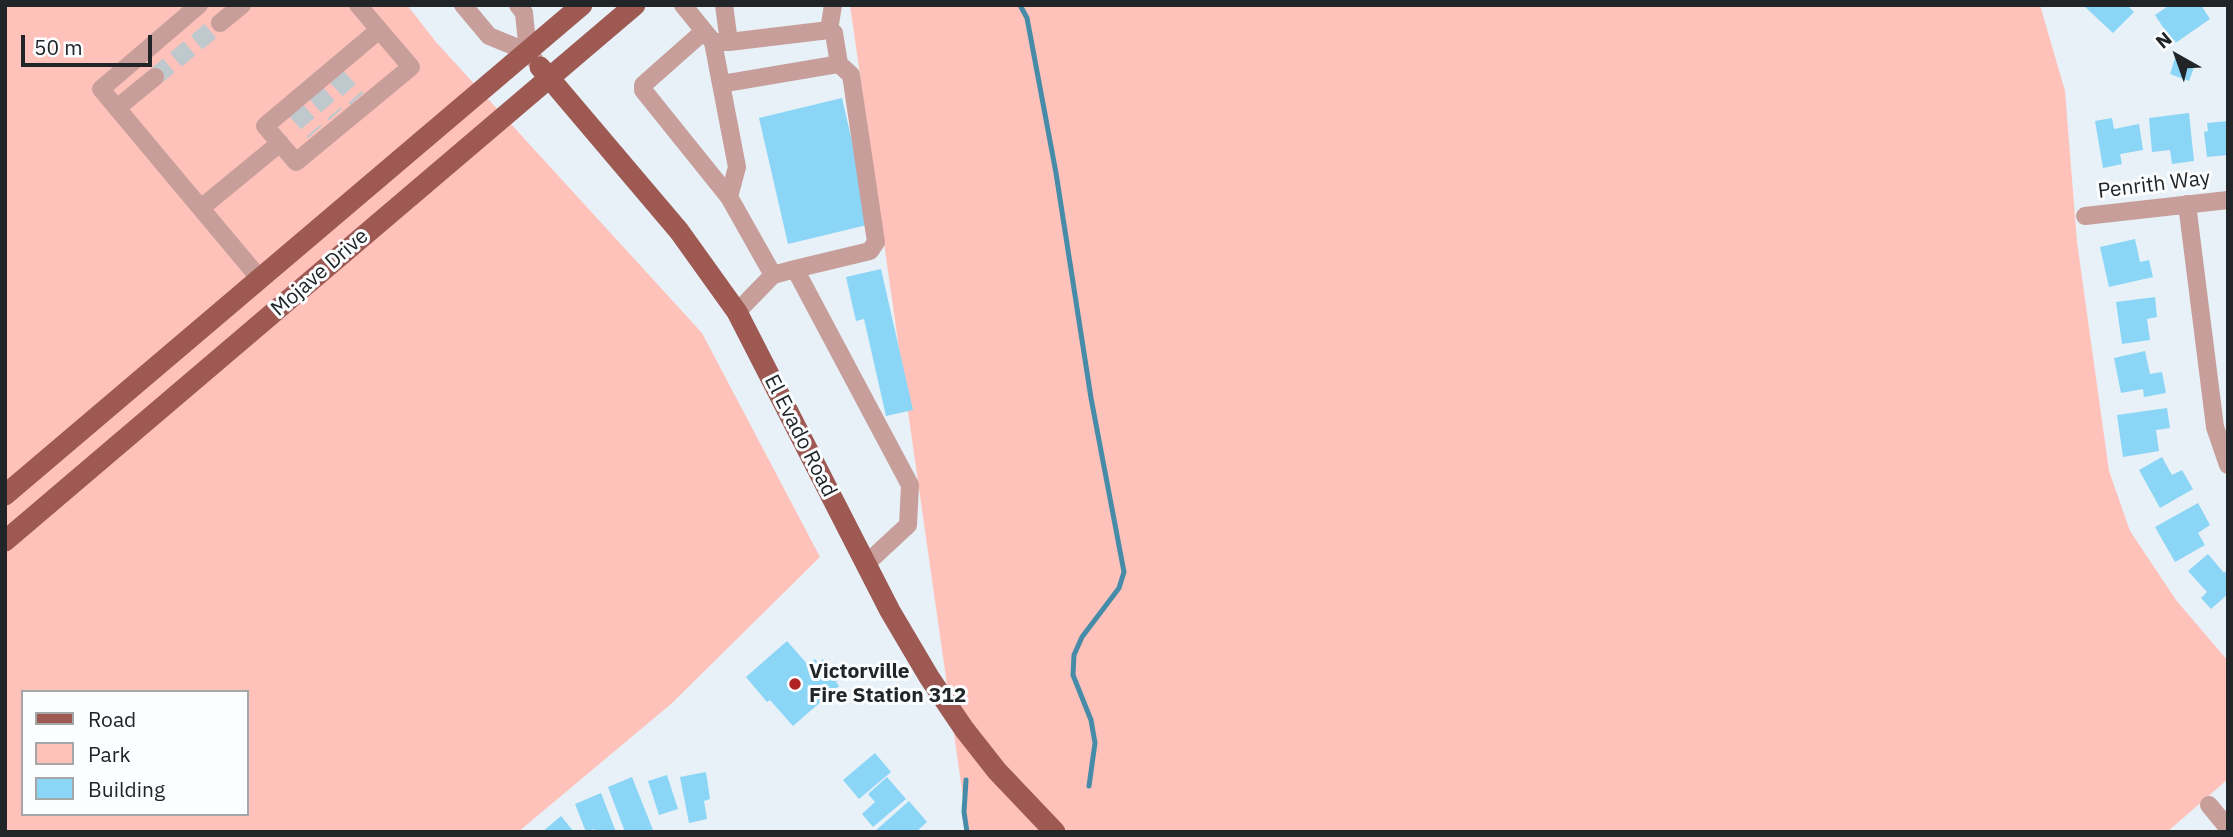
<!DOCTYPE html>
<html>
<head>
<meta charset="utf-8">
<style>
  body { margin:0 }
  #map { position:relative; width:2233px; height:837px; overflow:hidden; background:#e7f1f7; font-family:"IBM Plex Sans",sans-serif }
  canvas { display:block }
  .frame { position:absolute; inset:0; border:7px solid #212527; pointer-events:none }
  .legend { position:absolute; left:21px; top:690px; width:228px; height:126px; box-sizing:border-box; background:#fbfdfe; border:2px solid #a4a7a8; margin:0; padding:9px 12px; list-style:none; font-size:21px; color:#212527 }
  .legend li { display:flex; align-items:center; gap:14px; height:35px }
  .legend b { width:35px; border:2px solid #a4a7a8 }
  .north { position:absolute; left:2142px; top:21px; width:70px; height:70px; -webkit-text-stroke:5px #fbfdfe; paint-order:stroke; rotate:320deg; font-size:19px; font-weight:700; line-height:28px; text-align:center; color:#212527 }
  .north::after { content:''; display:block; margin:auto; width:24px; height:32px; background:#212527; clip-path:polygon(50% 0,100% 100%,50% 72%,0 100%) }
  .scale { position:absolute; left:21px; top:35px; width:131px; height:32px; box-sizing:border-box; border:4px solid #212527; border-top:0; padding-left:9px; font-size:21px; line-height:24px; white-space:nowrap; color:#212527; -webkit-text-stroke:5px #fbfdfe; paint-order:stroke }
</style>
</head>
<body>
<div id="map">
<canvas width="2233" height="837"></canvas>
<div class="frame"></div>
<ul class="legend">
<li><b style="height:9px;background:#9e5953"></b>Road</li>
<li><b style="height:19px;background:#ffc2bb"></b>Park</li>
<li><b style="height:19px;background:#8bd5f7"></b>Building</li>
</ul>
<div class="north">N</div>
<div class="scale">50 m</div>
</div>
<script>
const ctx = document.querySelector('canvas').getContext('2d');
ctx.lineJoin = 'round';
function paint(path, color) { ctx.fillStyle = color; ctx.fill(path, 'evenodd'); }
const poly = rows => new Path2D(rows.map(r => 'M' + r).join(''));
function strokePath(path, color, width, dash) { ctx.strokeStyle = color; ctx.lineWidth = width; ctx.lineCap = dash ? 'butt' : 'round'; ctx.setLineDash(dash || []); ctx.stroke(path); }
function write(font, color, halo, rows, align = 'center') {
  ctx.font = font + ' "IBM Plex Sans",sans-serif'; ctx.lineWidth = 6; ctx.setLineDash([]); ctx.textBaseline = 'middle'; ctx.strokeStyle = halo; ctx.fillStyle = color; for (const [text, x, y, turn = 0] of rows) {
    ctx.save(); ctx.translate(x, y); ctx.rotate((+turn || 0) * Math.PI / 180); ctx.textAlign = isNaN(turn) ? turn : align; if (halo) ctx.strokeText(text, 0, 0); ctx.fillText(text, 0, 0); ctx.restore();
  }
}
paint(poly([
  [5,5,407,5,436,42,702,333,820,557,671,704,518,832,5,832],
  [23,692,247,692,247,814,23,814],
  [850,5,2040,5,2065,91,2077,242,2109,471,2130,531,2176,600,2228,661,2228,779,2167,832,968,832]
]), '#ffc2bb');
strokePath(poly([
  [1020,5,1027,18,1056,173,1091,398,1124,572,1119,588,1082,637,1074,655,1073,675,1091,720,1095,743,1089,786],
  [966,780,964,812,967,832]
]), '#468ca9', 5);
paint(poly([
  [2083,5,2127,5,2134,12,2113,33],
  [2170,5,2201,5,2210,19,2174,44,2155,15],
  [2175,58,2195,65,2189,81,2170,74],
  [842,98,871,224,788,244,759,118],
  [2189,113,2194,161,2172,164,2170,150,2152,152,2149,118],
  [2112,118,2114,129,2139,124,2143,150,2120,154,2122,164,2103,168,2095,121],
  [2228,121,2228,155,2207,157,2204,132,2208,131,2207,123],
  [2135,239,2140,262,2149,260,2153,277,2109,287,2100,247],
  [881,269,913,410,886,416,864,319,856,321,846,277],
  [2155,297,2157,317,2147,319,2150,340,2122,344,2116,302],
  [2145,351,2150,374,2162,372,2166,393,2144,397,2143,389,2121,393,2114,358],
  [2167,408,2170,428,2156,430,2159,451,2123,457,2117,415],
  [2162,457,2172,475,2182,470,2193,489,2160,508,2139,470],
  [2198,503,2210,525,2198,533,2205,545,2175,562,2155,527],
  [2208,554,2224,573,2228,569,2228,594,2211,609,2201,598,2207,592,2188,571],
  [787,641,808,665,815,659,819,663,823,659,840,679,836,682,839,686,793,726,770,700,767,702,746,677],
  [875,753,891,772,859,799,843,780],
  [706,772,710,799,704,801,707,819,689,823,680,777],
  [667,775,678,809,659,815,648,781],
  [632,777,653,830,650,832,625,832,608,787],
  [887,777,906,799,873,827,862,814,875,802,868,794],
  [601,793,616,832,595,832,594,829,586,832,575,804],
  [909,801,927,822,916,832,874,832],
  [561,816,574,832,542,832]
]), '#8bd5f7');
strokePath(poly([
  [155,77,220,23],
  [337,77,357,99],
  [316,93,335,115],
  [296,110,315,132]
]), '#bfc8cd', 18, [18, 9]);
strokePath(poly([
  [199,5,101,89,260,279],
  [358,5,411,67,296,162,265,126,379,30],
  [463,5,489,36,528,52,534,59],
  [518,5,524,13,528,52],
  [683,5,713,42,729,42,829,30,834,33,839,64,721,84,737,167,729,197,643,90,643,85,704,31],
  [724,5,729,42],
  [220,23,242,5],
  [829,30,833,5],
  [713,42,721,84],
  [117,108,155,77],
  [729,197,773,275],
  [2187,204,2215,427,2228,465],
  [201,208,280,143],
  [2085,216,2228,200],
  [795,269,870,251,876,242,851,75,839,64],
  [737,312,773,275,795,269,910,485,908,525,866,564],
  [2209,805,2228,828]
]), '#c79e99', 18);
strokePath(poly([
  [540,67,679,231,737,312,890,611,929,677,964,729,997,771,1055,832],
  [5,495,582,5],
  [5,541,635,5]
]), '#9e5953', 21);
for (const [x, y, r, color] of [
  [795,684,7,"#b22123"]
]) { const dot = new Path2D(); dot.arc(x, y, r, 0, 2 * Math.PI); ctx.fillStyle = color; ctx.fill(dot); strokePath(dot, '#fbfdfe', 2.5); }
write('21px', '#212527', '#fbfdfe', [
  ["Penrith Way",2154,185,-7],
  ["Mojave Drive",320,273,-41],
  ["El Evado Road",800,436,63]
]);
write('bold 21px', '#212527', '#fbfdfe', [
  ["Victorville",809,672],
  ["Fire Station 312",809,696]
], 'left');
</script>
</body>
</html>
